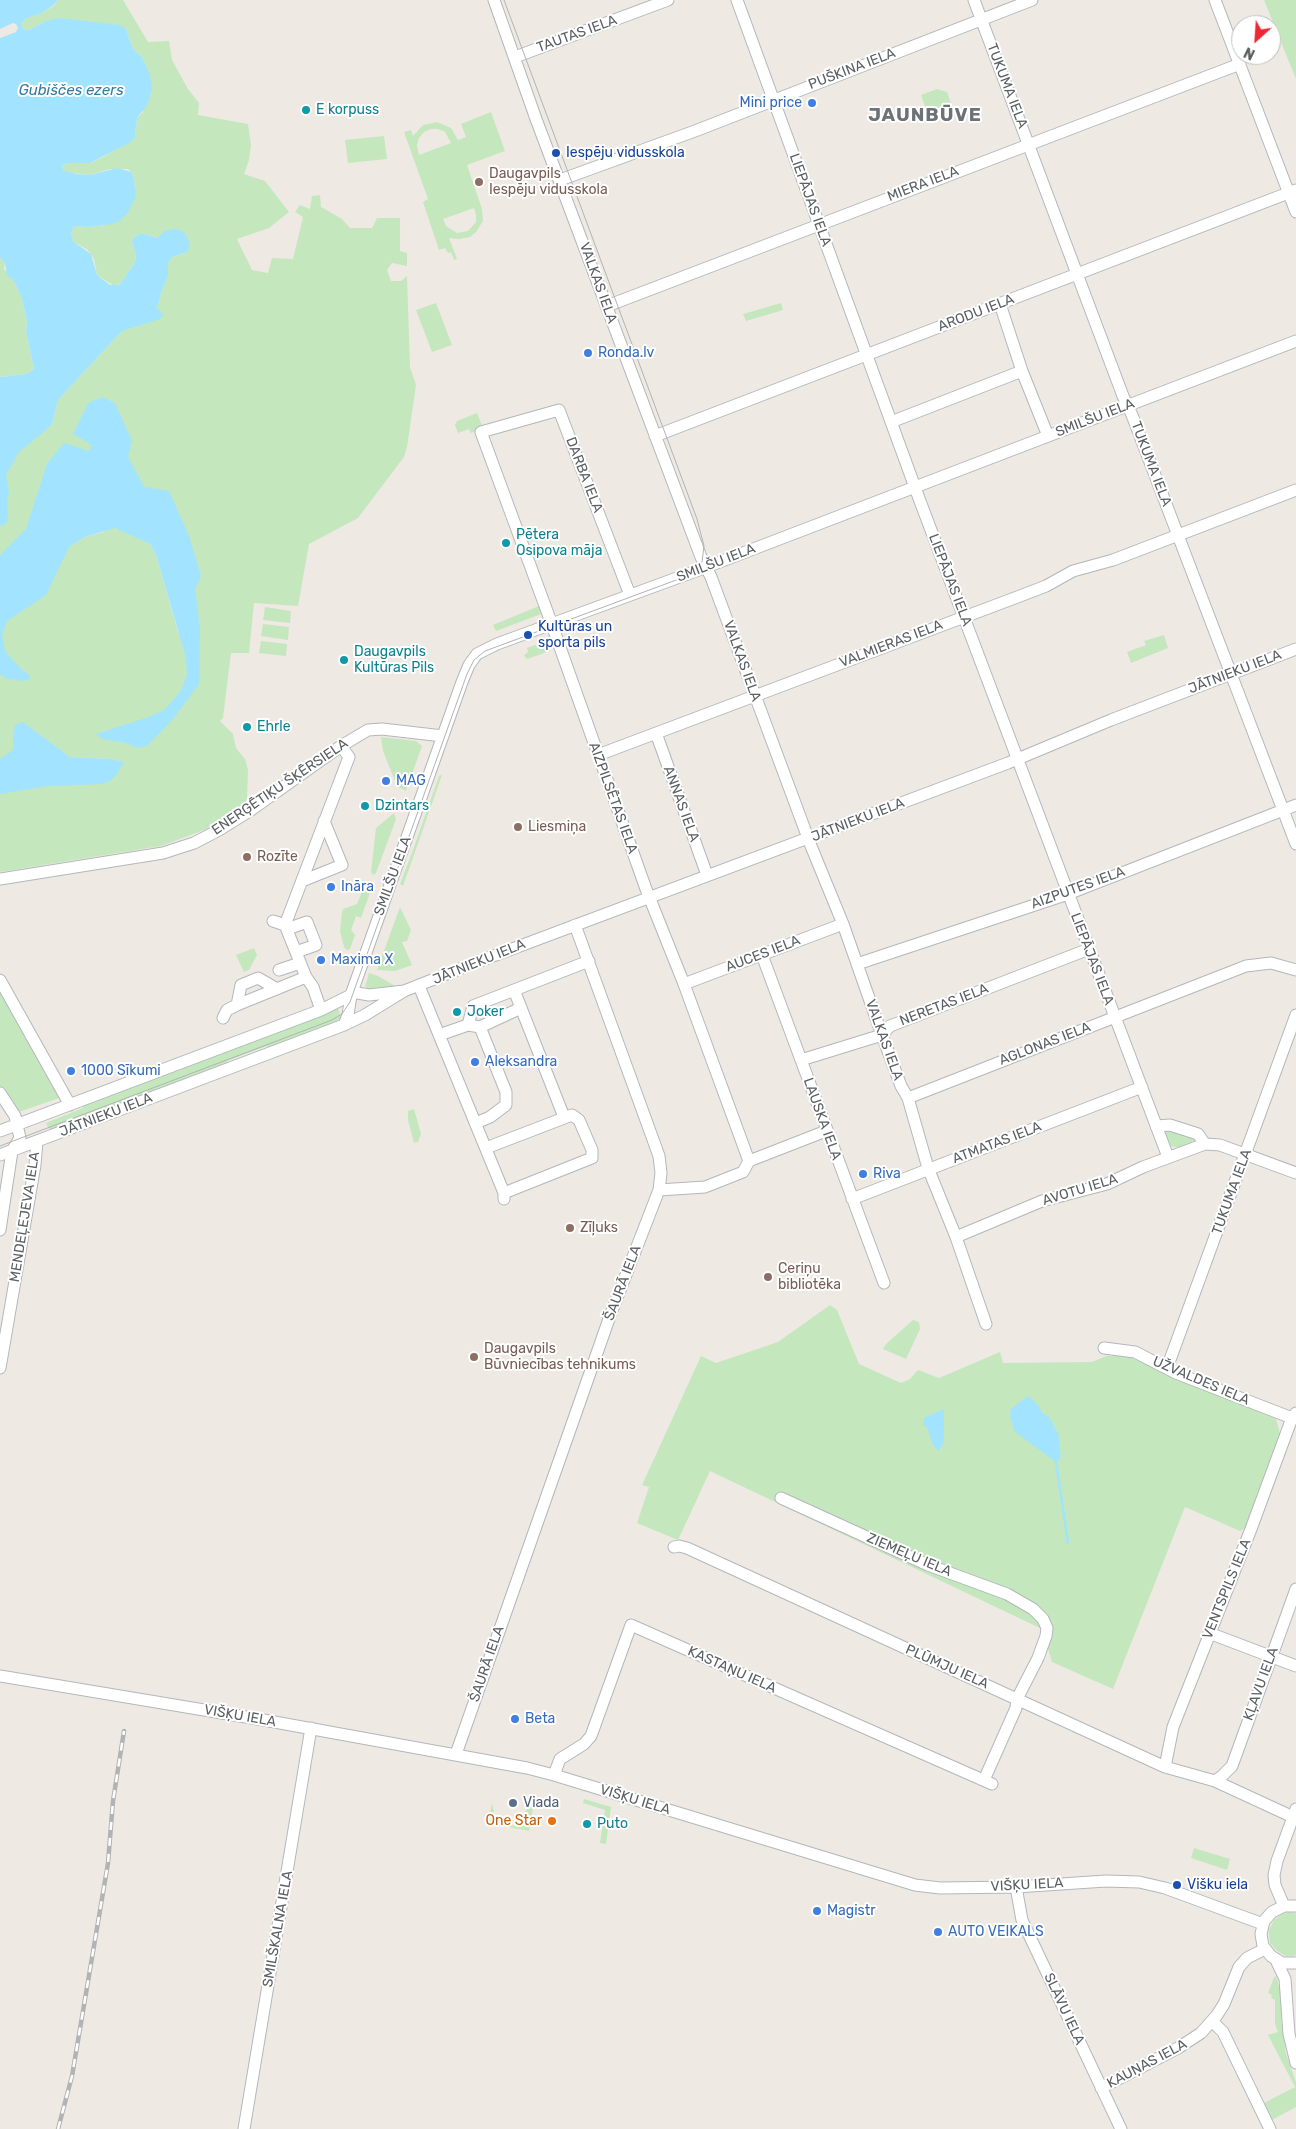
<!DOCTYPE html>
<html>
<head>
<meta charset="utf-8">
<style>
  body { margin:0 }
  #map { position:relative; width:1296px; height:2129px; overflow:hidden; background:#eeeae3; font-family:Rubik,sans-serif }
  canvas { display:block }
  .north { position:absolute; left:1231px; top:15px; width:50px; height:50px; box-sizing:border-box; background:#fff; border:1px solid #bdbfc1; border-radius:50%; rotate:206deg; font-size:14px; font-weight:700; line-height:20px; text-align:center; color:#5b6064 }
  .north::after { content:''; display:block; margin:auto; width:18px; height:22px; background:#f02734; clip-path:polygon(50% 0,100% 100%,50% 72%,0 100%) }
</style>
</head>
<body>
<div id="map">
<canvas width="1296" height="2129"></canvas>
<div class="north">N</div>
</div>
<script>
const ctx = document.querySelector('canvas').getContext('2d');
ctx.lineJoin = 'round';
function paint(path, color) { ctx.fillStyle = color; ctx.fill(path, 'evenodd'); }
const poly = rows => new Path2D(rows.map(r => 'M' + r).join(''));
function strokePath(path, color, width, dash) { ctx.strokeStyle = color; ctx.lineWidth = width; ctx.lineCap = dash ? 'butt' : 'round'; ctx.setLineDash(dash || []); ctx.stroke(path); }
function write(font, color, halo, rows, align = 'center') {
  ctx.font = font + ' Rubik,sans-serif'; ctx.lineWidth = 4; ctx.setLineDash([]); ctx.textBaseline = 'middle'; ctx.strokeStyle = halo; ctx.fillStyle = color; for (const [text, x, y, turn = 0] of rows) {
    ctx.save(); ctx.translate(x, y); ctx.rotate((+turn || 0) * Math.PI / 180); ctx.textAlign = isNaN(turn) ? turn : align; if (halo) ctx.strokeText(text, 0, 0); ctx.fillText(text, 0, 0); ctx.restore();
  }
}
paint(poly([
  [57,0,123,0,148,42,169,41,172,60,188,89,199,103,198,115,248,124,251,145,249,160,244,174,265,181,289,212,269,228,237,239,252,270,268,273,272,258,293,259,303,217,295,212,300,205,310,209,312,196,320,195,321,207,342,219,350,228,372,228,377,218,400,218,400,251,407,253,407,266,392,263,387,270,391,281,401,281,407,276,410,367,416,385,407,447,404,457,358,518,309,544,298,606,254,603,249,653,231,653,223,718,220,721,233,734,236,748,245,759,248,770,247,799,244,805,207,829,161,846,0,872,0,782,109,759,70,757,41,738,0,759,0,464,52,425,58,400,122,331,157,308,163,287,168,277,168,263,172,257,187,252,163,235,157,238,145,234,138,234,132,240,136,255,135,262,121,283,114,286,97,275,94,259,88,250,74,242,71,234,74,226,88,227,106,225,136,190,132,172,127,169,110,169,90,175,64,172,61,168,61,166,69,163,90,163,103,157,135,138,137,118,143,112,142,57,133,49,126,29,46,21,29,30,23,29,21,23,27,18,42,13,55,5],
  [106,414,136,498,200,649,178,632,156,555,150,544,106,522,104,532,85,537,69,547],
  [1264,0,1296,0,1296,79],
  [937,89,947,92,951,103,927,112,921,95],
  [491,112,505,151,467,165,482,209,483,221,476,232,470,237,459,239,449,238,457,259,454,260,451,252,448,253,445,248,439,250,423,202,428,199,404,132,411,130,413,136,423,125,437,122,451,128,458,140,466,137,461,124],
  [431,129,438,129,445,132,451,143,419,155,417,145,419,138,424,132],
  [474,208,476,215,476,222,468,231,457,233,446,226,443,219],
  [384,136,387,159,348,163,345,140],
  [0,257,5,263,4,269,13,279,22,299,27,322,26,331,34,369,27,374,0,377],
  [436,303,452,345,432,352,416,310],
  [781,303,783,310,746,321,743,314],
  [477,413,483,428,471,433,469,429,458,433,455,425,457,421],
  [539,606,541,614,496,631,493,625],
  [265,607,291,611,290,623,263,620],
  [263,624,289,627,288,640,261,636],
  [1164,635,1168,648,1131,663,1127,652,1146,645,1144,641],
  [261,641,287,644,286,656,259,653],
  [546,641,550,651,527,659,525,657,524,655,528,652,527,648],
  [381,737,416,741,422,746,406,791,397,786,383,751],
  [442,775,403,886,400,884,413,850,439,776],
  [394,813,396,819,376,873,373,875,371,872,376,828],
  [368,886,371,890,361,918,356,916,351,930,355,935,350,949,347,950,344,947,340,931,342,912,343,909,357,904,363,889],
  [400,907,411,930,407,941,402,942,412,965,395,971,377,970],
  [254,948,257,955,249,970,244,972,236,955],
  [369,973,378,976,397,987,369,990,365,986],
  [0,991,62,1097,16,1113,0,1088],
  [338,1008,341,1018,333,1024,268,1048,267,1046,227,1061,228,1064,50,1131,46,1123,83,1108,83,1106],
  [414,1109,421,1134,418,1142,414,1143,408,1120,408,1111],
  [1168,1129,1195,1138,1196,1140,1180,1148,1171,1146,1165,1134],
  [830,1305,837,1310,859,1364,901,1383,910,1379,918,1370,939,1378,1000,1352,1003,1363,1092,1362,1106,1356,1127,1356,1276,1419,1281,1437,1249,1525,1240,1531,1185,1507,1113,1689,1052,1662,1042,1629,710,1471,678,1540,637,1523,649,1487,642,1485,701,1356,716,1363,778,1342],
  [913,1320,919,1322,920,1329,906,1359,883,1349,886,1344],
  [535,1796,529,1831,488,1823,492,1803,494,1812,492,1822,516,1826,517,1820,521,1821,531,1800],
  [584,1799,611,1807,606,1844,600,1843,605,1810,583,1803],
  [1194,1848,1230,1859,1227,1870,1191,1858],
  [1288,1912,1296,1913,1296,1955,1294,1956,1286,1956,1277,1951,1270,1943,1269,1936,1269,1930,1274,1920,1282,1914],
  [1276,1976,1279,1987,1281,1987,1281,2020,1286,2054,1296,2082,1296,2107,1270,2121,1262,2104,1295,2087,1268,2035,1278,2032,1275,2024,1275,2000,1271,1998,1272,1995,1268,1993,1274,1977]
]), '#c4e7be');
paint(poly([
  [0,0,57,0,55,4,42,13,27,18,21,23,23,29,29,30,46,21,59,18,120,25,126,29,133,49,142,57,150,75,152,88,148,104,137,118,135,138,129,143,90,163,69,163,61,166,64,171,77,174,90,175,117,168,132,172,136,190,135,199,127,214,118,222,106,225,88,227,74,226,71,234,74,242,91,254,97,275,110,285,118,285,121,283,135,262,136,255,132,240,138,234,145,234,157,238,165,231,174,229,180,230,185,233,190,245,187,252,172,257,168,263,168,277,163,287,157,308,163,315,160,319,122,331,58,400,52,425,19,452,6,475,9,491,7,501,8,521,4,525,0,526,0,377,27,374,34,369,26,331,27,322,22,299,13,279,7,276,5,263,0,257,0,38,16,32,18,28,16,24,13,23,0,29],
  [102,397,115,403,132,441,128,457,144,487,169,491,189,536,201,576,195,589,200,629,199,684,173,719,147,746,137,748,126,743,102,739,96,734,149,717,164,710,181,691,187,675,186,658,156,555,150,544,115,528,85,537,69,547,46,595,7,621,2,635,5,651,16,664,31,677,28,680,24,681,7,679,0,674,0,555,26,529,47,464,64,443,89,451,92,445,73,434,88,403],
  [23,722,70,757,109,759,124,762,116,775,110,781,103,784,49,786,0,794,0,759,13,750,13,737,15,725],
  [1028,1396,1039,1406,1042,1413,1049,1417,1058,1433,1061,1457,1056,1462,1014,1431,1010,1415,1011,1409],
  [944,1409,944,1441,939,1451,933,1445,927,1427,923,1425,924,1418]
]), '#a2e4ff');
strokePath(poly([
  [1056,1462,1068,1543]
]), '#a2e4ff', 2.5);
const minor = poly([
  [494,0,536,119,701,557,711,577,811,846,843,924,882,1035,901,1086,908,1098,928,1168,956,1237,986,1324],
  [737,0,920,501,1168,1157],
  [974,0,1123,396,1132,415,1296,844],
  [1215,0,1296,212],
  [515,57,668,0],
  [560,180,695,131,1032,0],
  [1000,304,1022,371,1048,436],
  [607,306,1240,64],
  [891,422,1022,371],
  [655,436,1296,190],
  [630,595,559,410,481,432,551,622,646,889,684,984,749,1161],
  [656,733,707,875],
  [598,755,1020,596,1046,586,1073,571,1113,560,1296,490],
  [0,879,163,853,194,843,219,830,251,810,341,746,368,730,382,729,443,736],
  [302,881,342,865,324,821],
  [273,921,285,925],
  [287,929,307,922,316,945,296,952],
  [762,955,884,1283],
  [857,964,1068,894,1296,805],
  [279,970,300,963],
  [0,980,70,1105],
  [684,984,843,924],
  [419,986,504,1193,504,1199],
  [514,990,564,1117],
  [352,992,369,995,404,991],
  [237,1005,241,985,258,978,277,989],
  [321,1010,313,987,306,977,285,925,349,757,341,746],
  [223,1018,227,1010,237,1005,306,977],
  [344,1025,348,1015,351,995,462,682,469,665,477,654,497,644,696,571,1296,341],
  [468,1025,473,1006,589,961],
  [480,1027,521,1008],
  [439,1035,468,1025,480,1027,506,1092,506,1105,490,1117,476,1123],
  [801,1060,882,1035,890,1026,1089,949],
  [0,1093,15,1116,20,1138,12,1151,0,1230],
  [908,1098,1246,966,1271,963,1296,970],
  [1156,1126,1170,1125,1198,1134,1205,1144],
  [0,1131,321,1010,351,995],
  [486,1148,572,1115,579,1120,592,1150,592,1158,504,1193],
  [0,1155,344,1025,365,1015,404,991,472,964,1008,763,1111,720,1296,649],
  [659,1190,705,1187,743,1172,749,1161,826,1131],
  [852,1199,1142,1087],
  [956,1237,1042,1201,1107,1184,1143,1167,1205,1144,1220,1145,1296,1173],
  [1104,1348,1135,1352,1176,1373,1292,1418,1296,1418],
  [0,1368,35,1165,37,1142],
  [1167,1368,1296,1015],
  [781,1498,928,1565,1007,1594,1033,1609,1043,1619,1047,1628,1046,1636,1038,1658,1017,1699,1016,1708,984,1780],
  [674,1547,679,1546,687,1548,1165,1767,1215,1781,1222,1776,1232,1766,1296,1589],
  [1209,1633,1296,1666],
  [0,1676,258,1719,527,1768,554,1775,915,1885,940,1888,1016,1887,1106,1881,1139,1882,1165,1888,1263,1924],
  [456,1754,610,1316,659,1190,661,1173,659,1156,575,925],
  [1165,1767,1173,1727,1251,1529,1292,1418,1296,1413],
  [554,1775,560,1759,584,1744,591,1736,631,1625,992,1784],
  [1215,1781,1293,1817],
  [1016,1887,1022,1920,1121,2129],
  [1284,1906,1275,1885,1274,1875,1277,1861,1296,1809],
  [1296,1906,1284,1906,1272,1912,1264,1921,1261,1934,1263,1946,1271,1956,1282,1963,1296,1963],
  [1276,1960,1285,1979,1289,2034,1296,2063],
  [1212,2021,1223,2032,1270,2129],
  [1101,2088,1178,2048,1201,2033,1217,2015,1224,2004,1239,1967,1247,1958,1265,1949],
  [244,2129,311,1728]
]);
strokePath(minor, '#b3b7bb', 13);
strokePath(minor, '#fff', 11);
strokePath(poly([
  [0,1146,332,1020,342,1014,350,1002,467,674,474,660,485,651,504,644,687,576,696,571,702,562,704,546,697,519,504,0]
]), '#b2b3b4', 1);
const rail = poly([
  [58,2129,72,2076,108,1863,113,1801,124,1731]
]);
strokePath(rail, '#b2b3b4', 4.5);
strokePath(rail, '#fff', 2.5, [8]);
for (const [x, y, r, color] of [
  [812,103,5,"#3f7fe0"],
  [306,110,5,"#0f9aa8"],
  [556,153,5,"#1a4fb4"],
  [479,182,5,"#8d6e63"],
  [588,353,5,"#3f7fe0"],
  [506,543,5,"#0f9aa8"],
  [528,635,5,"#1a4fb4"],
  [344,660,5,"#0f9aa8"],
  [247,727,5,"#0f9aa8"],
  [386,781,5,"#3f7fe0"],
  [365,806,5,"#0f9aa8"],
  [518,827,5,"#8d6e63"],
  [247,857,5,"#8d6e63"],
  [331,887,5,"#3f7fe0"],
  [321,960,5,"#3f7fe0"],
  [457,1012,5,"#0f9aa8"],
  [475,1062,5,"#3f7fe0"],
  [71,1071,5,"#3f7fe0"],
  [863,1174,5,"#3f7fe0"],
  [570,1228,5,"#8d6e63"],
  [768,1277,5,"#8d6e63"],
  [474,1357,5,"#8d6e63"],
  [515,1719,5,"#3f7fe0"],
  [513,1803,5,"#5c6f8a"],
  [552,1821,5,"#e8710a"],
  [587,1824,5,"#0f9aa8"],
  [1177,1885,5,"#1a4fb4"],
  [817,1911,5,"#3f7fe0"],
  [938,1932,5,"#3f7fe0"]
]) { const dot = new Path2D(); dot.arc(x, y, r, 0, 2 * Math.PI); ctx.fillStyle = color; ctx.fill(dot); strokePath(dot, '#fff', 2); }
write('14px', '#5b6064', '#fff', [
  ["TAUTAS IELA",577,34,-20],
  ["PUŠKINA IELA",852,69,-21],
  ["TUKUMA IELA",1007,86,69],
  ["MIERA IELA",923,184,-21],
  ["LIEPĀJAS IELA",810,200,70],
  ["VALKAS IELA",598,283,70],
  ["ARODU IELA",976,313,-21],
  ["SMILŠU IELA",1095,418,-21],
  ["TUKUMA IELA",1151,464,69],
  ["DARBA IELA",584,475,69],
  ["SMILŠU IELA",716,563,-21],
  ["LIEPĀJAS IELA",950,580,69],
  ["VALMIERAS IELA",891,644,-21],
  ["VALKAS IELA",742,661,70],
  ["JĀTNIEKU IELA",1235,672,-21],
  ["ENERĢĒTIĶU ŠĶĒRSIELA",280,787,-34],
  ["AIZPILSĒTAS IELA",613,798,70],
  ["ANNAS IELA",681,804,70],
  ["JĀTNIEKU IELA",858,820,-21],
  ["SMILŠU IELA",393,876,-70],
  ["AIZPUTES IELA",1078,888,-20],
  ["AUCES IELA",763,954,-21],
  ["LIEPĀJAS IELA",1092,959,69],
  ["JĀTNIEKU IELA",479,962,-22],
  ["NERETAS IELA",944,1005,-21],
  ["VALKAS IELA",884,1040,70],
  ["AGLONAS IELA",1045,1044,-21],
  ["JĀTNIEKU IELA",106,1115,-21],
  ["LAUSKA IELA",822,1119,70],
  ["ATMATAS IELA",997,1143,-21],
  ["AVOTU IELA",1080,1190,-17],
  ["TUKUMA IELA",1232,1192,-70],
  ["MENDEĻEJEVA IELA",25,1217,-81],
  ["ŠAURĀ IELA",623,1283,-69],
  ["UŽVALDES IELA",1201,1381,23],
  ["ZIEMEĻU IELA",909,1555,23],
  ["VENTSPILS IELA",1227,1589,-68],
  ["ŠAURĀ IELA",487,1664,-71],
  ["PLŪMJU IELA",947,1667,24],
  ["KASTAŅU IELA",732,1670,24],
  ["KĻAVU IELA",1261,1684,-70],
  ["VIŠĶU IELA",240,1716,10],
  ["VIŠĶU IELA",635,1800,17],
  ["VIŠĶU IELA",1027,1885,-3],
  ["SMILŠKALNA IELA",278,1929,-80],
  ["SLĀVU IELA",1064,2009,65],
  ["KAUŅAS IELA",1147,2064,-28]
]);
write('14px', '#366cbe', '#fff', [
  ["Mini price",802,103,"right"],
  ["Ronda.lv",598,353],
  ["MAG",396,781],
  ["Ināra",341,887],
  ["Maxima X",331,960],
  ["Aleksandra",485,1062],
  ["1000 Sīkumi",81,1071],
  ["Riva",873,1174],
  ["Beta",525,1719],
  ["Magistr",827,1911],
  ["AUTO VEIKALS",948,1932]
], 'left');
write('14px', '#0d838f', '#fff', [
  ["E korpuss",316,110],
  ["Pētera",516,535],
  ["Osipova māja",516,551],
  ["Daugavpils",354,652],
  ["Kultūras Pils",354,668],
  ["Ehrle",257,727],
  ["Dzintars",375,806],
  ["Joker",467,1012],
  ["Puto",597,1824]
], 'left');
write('14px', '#164399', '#fff', [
  ["Iespēju vidusskola",566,153],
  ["Kultūras un",538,627],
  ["sporta pils",538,643],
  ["Višku iela",1187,1885]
], 'left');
write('14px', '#785e54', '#fff', [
  ["Daugavpils",489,174],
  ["Iespēju vidusskola",489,190],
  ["Liesmiņa",528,827],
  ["Rozīte",257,857],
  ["Zīļuks",580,1228],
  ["Ceriņu",778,1269],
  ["bibliotēka",778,1285],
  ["Daugavpils",484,1349],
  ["Būvniecības tehnikums",484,1365]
], 'left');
write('14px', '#4e5e75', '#fff', [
  ["Viada",523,1803]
], 'left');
write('14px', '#c56008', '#fff', [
  ["One Star",542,1821]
], 'right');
write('italic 15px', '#367ba3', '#fff', [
  ["Gubiščes ezers",71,91]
]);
ctx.letterSpacing = '1px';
write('bold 19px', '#6c7276', '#fff', [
  ["JAUNBŪVE",925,116]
]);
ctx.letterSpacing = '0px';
</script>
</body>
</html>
